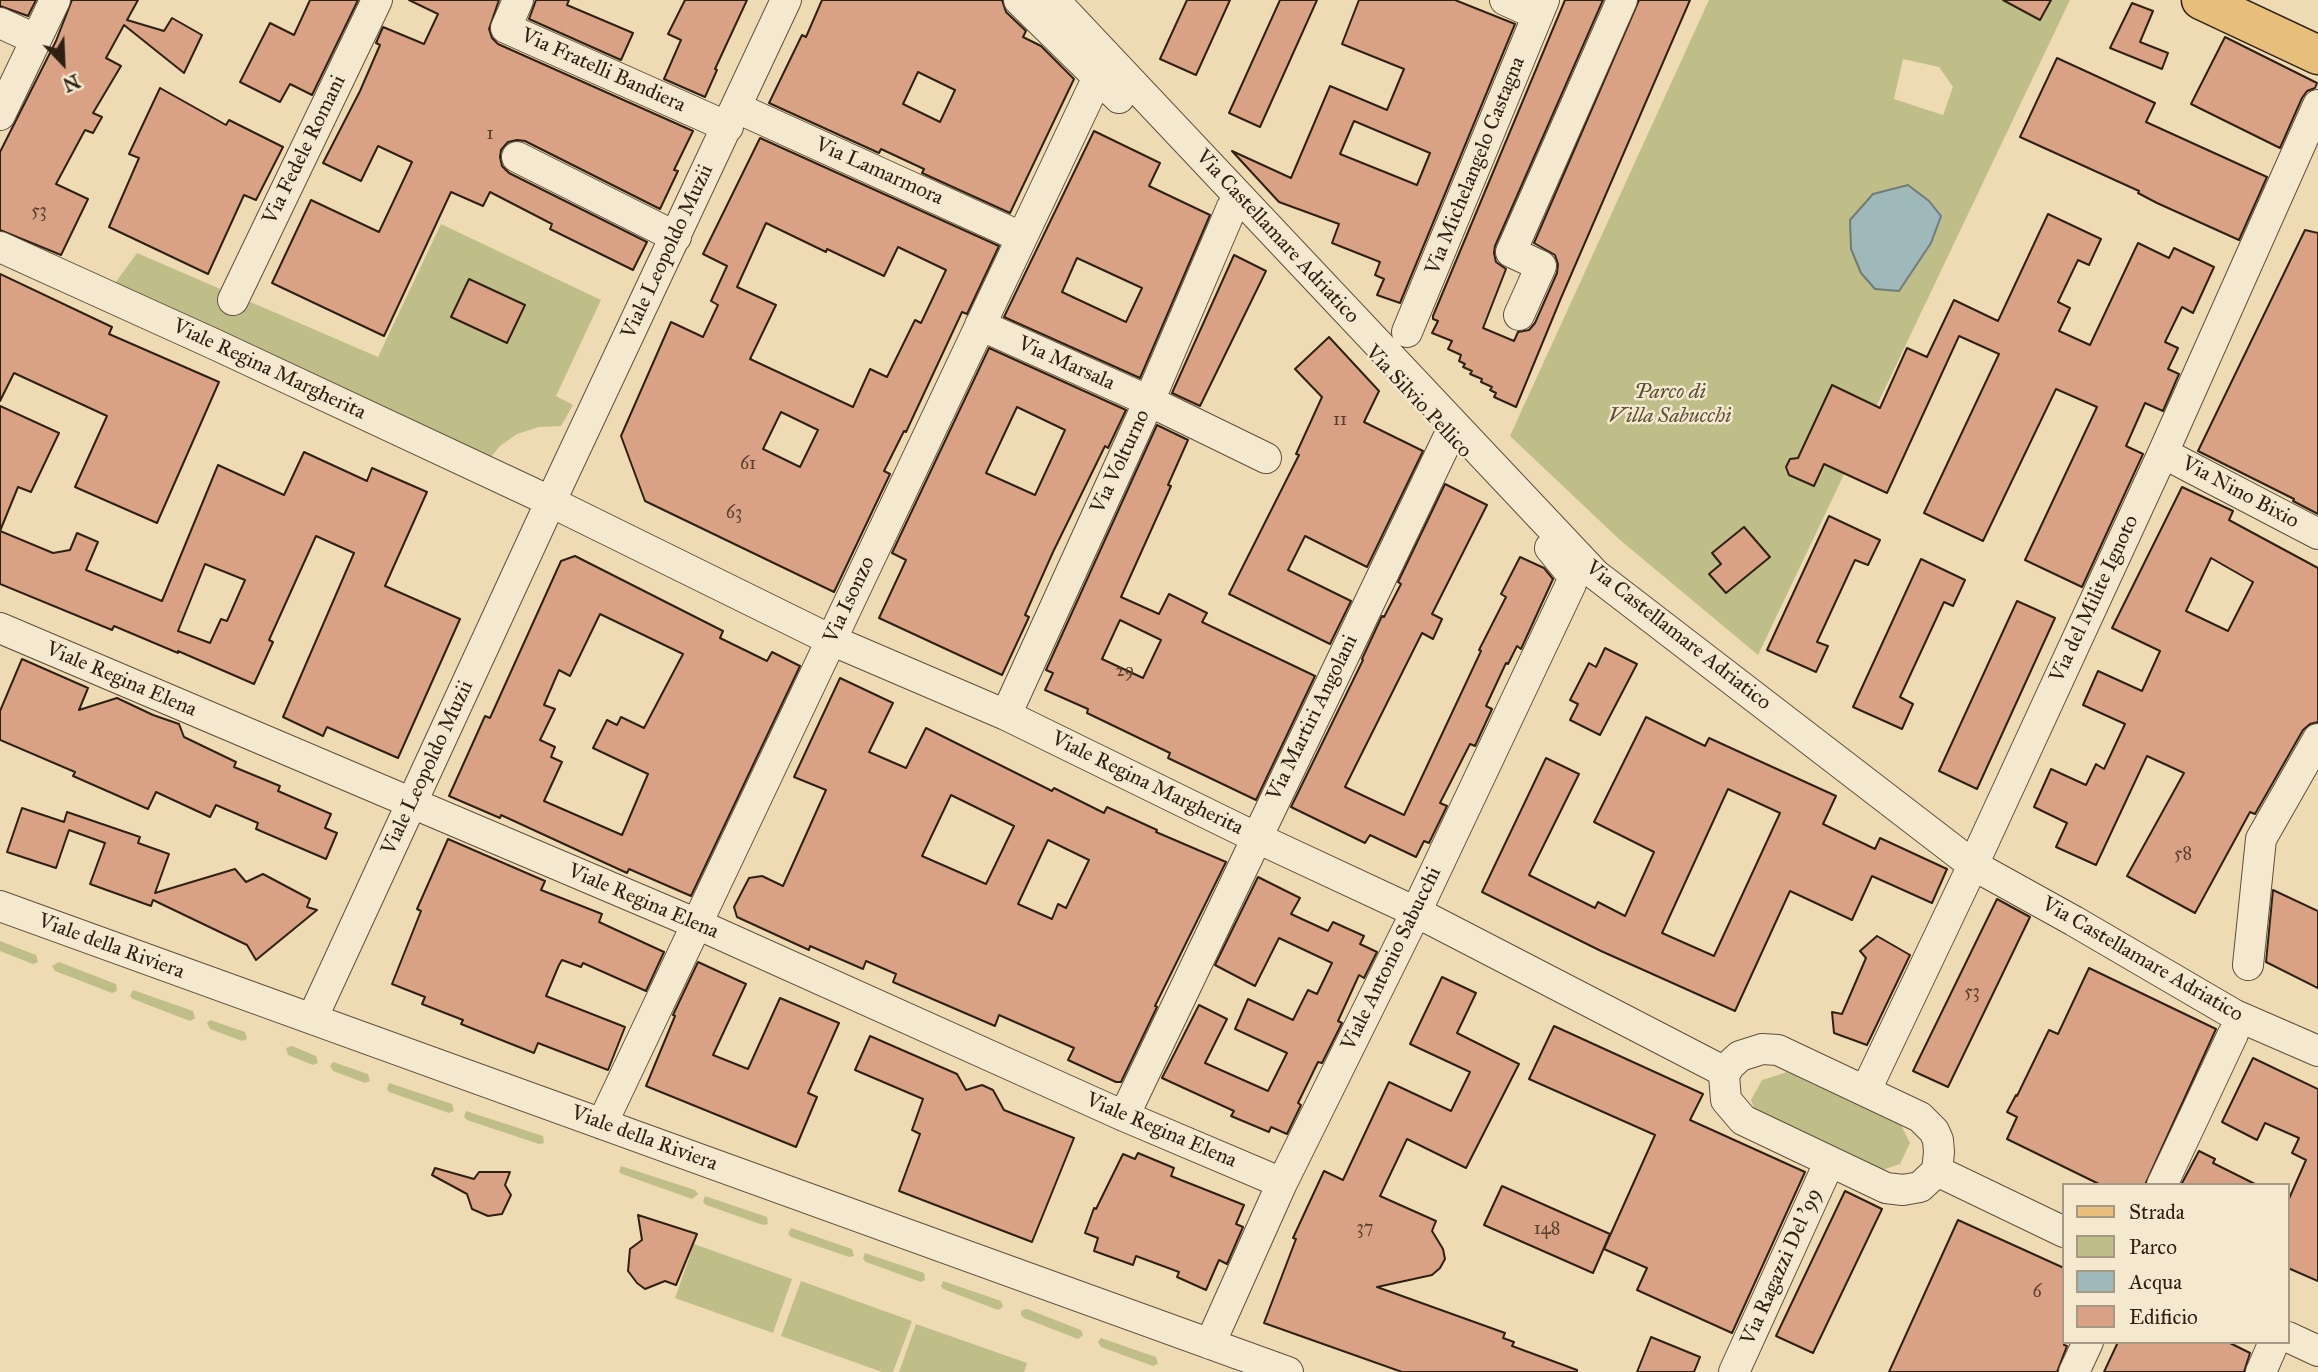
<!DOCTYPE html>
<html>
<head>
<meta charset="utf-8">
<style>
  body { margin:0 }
  #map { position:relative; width:2318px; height:1372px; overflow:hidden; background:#eedbb4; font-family:"IM FELL Great Primer",serif }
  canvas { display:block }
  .legend { position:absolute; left:2062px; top:1183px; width:228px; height:161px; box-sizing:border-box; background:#f4e8ce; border:2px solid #a59884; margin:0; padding:9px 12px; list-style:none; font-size:21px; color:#2f2014 }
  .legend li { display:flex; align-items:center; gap:14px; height:35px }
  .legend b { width:35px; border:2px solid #a59884 }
  .north { position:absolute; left:28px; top:28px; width:70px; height:70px; -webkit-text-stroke:5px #f4e8ce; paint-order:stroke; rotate:157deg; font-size:19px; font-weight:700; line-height:28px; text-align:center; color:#2f2014 }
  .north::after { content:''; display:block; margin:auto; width:24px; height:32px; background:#2f2014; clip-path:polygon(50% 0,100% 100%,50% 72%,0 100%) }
</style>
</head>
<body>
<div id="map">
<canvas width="2318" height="1372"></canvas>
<ul class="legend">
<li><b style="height:9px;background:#e7be7a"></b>Strada</li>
<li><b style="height:19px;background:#bfbe89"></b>Parco</li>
<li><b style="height:19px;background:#9fb8b9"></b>Acqua</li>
<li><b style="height:19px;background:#daa284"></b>Edificio</li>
</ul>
<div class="north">N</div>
</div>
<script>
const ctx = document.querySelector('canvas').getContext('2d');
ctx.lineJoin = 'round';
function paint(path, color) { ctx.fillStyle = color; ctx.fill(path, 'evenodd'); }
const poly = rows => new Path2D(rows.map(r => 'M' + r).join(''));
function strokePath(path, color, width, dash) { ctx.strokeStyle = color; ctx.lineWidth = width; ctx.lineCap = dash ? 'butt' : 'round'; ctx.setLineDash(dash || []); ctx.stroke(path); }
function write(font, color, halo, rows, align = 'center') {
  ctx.font = font + ' "IM FELL Great Primer",serif'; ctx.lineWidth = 5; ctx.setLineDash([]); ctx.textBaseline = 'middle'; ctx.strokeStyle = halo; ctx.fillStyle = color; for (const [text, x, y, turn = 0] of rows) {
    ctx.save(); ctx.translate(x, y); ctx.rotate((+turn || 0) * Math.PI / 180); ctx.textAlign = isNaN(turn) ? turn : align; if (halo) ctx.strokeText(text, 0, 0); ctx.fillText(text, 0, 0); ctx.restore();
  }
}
paint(poly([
  [1709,0,2070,0,1758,655,1620,540,1510,436],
  [1903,59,1939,67,1953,87,1943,115,1894,99],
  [441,224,601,300,556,396,573,405,561,426,539,427,517,434,500,446,485,464,113,286,137,253,378,357],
  [0,941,36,955,38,962,33,964,0,951],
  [59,962,116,984,117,991,112,993,55,971,52,966],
  [133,990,193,1011,195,1018,190,1021,133,999,130,996],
  [210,1020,245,1032,247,1039,242,1041,210,1029,207,1023],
  [292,1046,316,1056,318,1063,313,1065,288,1055,286,1048],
  [333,1062,368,1074,370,1081,365,1083,333,1071,330,1066],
  [1787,1072,1901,1125,1910,1143,1900,1164,1879,1171,1757,1116,1751,1100,1762,1080],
  [389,1083,452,1104,454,1111,449,1113,389,1092,387,1089],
  [466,1111,543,1136,544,1143,539,1144,467,1120,464,1117],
  [621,1166,695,1190,698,1194,692,1199,622,1174,619,1172],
  [705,1196,767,1217,768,1224,763,1225,706,1205,703,1202],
  [791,1228,852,1249,854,1256,849,1257,791,1237,788,1234],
  [694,1244,792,1279,773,1333,675,1298],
  [865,1253,924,1273,925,1280,921,1282,866,1262,863,1259],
  [801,1281,912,1321,893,1372,882,1372,781,1336],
  [943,1281,1001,1301,1003,1307,998,1310,943,1289,941,1286],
  [1027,1309,1081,1330,1083,1335,1078,1339,1024,1318,1021,1315,1021,1311],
  [916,1324,1027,1363,1024,1372,899,1372],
  [1101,1338,1156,1357,1158,1364,1153,1366,1101,1347,1098,1342]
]), '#bfbe89');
const water = poly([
  [1908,185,1929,201,1941,216,1931,243,1899,291,1875,289,1861,273,1851,249,1850,220,1873,194,1908,185]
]);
paint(water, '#9fb8b9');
strokePath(water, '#727b77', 2);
const building = poly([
  [0,0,36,0,28,16,0,6,0,0],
  [72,0,138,0,127,20,164,31,172,18,202,35,184,73,124,25,106,58,121,66,93,113,102,117,93,133,85,130,56,184,88,199,61,255,0,230,0,152,56,41,72,0],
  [310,0,358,0,312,95,290,84,280,102,240,82,270,23,294,35,310,0],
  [409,0,499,0,489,29,492,38,498,44,693,131,674,170,678,171,660,209,525,141,517,140,508,142,501,150,500,157,502,166,509,173,647,242,633,270,550,229,552,224,490,192,483,206,451,192,384,336,272,283,311,200,379,232,412,162,378,146,361,181,323,163,360,91,380,45,376,43,383,27,424,44,438,14,409,0],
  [536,0,569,0,567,5,633,33,621,60,529,19,536,0],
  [685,0,747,0,715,69,717,70,705,97,664,79,681,40,668,34,685,0],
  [822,0,1002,0,1006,12,1026,31,1023,37,1041,46,1074,79,1010,213,922,173,924,169,881,149,879,153,769,103,802,35,806,37,822,0],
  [918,72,955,90,940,122,903,104,918,72],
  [1187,0,1230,0,1196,75,1160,59,1187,0],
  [1280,0,1317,0,1260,127,1229,113,1280,0],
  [1359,0,1455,0,1515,24,1400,303,1377,295,1384,279,1375,275,1380,262,1332,243,1339,224,1279,202,1232,151,1291,178,1330,86,1387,110,1404,69,1342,44,1359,0],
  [1354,121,1430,153,1417,185,1340,154,1354,121],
  [1565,0,1603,0,1495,246,1494,253,1496,262,1506,269,1483,328,1514,341,1518,332,1529,330,1535,323,1557,273,1558,264,1555,255,1534,243,1639,0,1690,0,1561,298,1516,407,1494,397,1496,393,1490,390,1492,387,1481,382,1482,379,1470,374,1472,371,1463,367,1465,364,1459,361,1461,355,1448,349,1452,341,1432,333,1438,321,1433,319,1433,316,1565,0],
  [2003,0,2051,0,2040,20,2003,0],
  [2132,3,2153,11,2140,42,2168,53,2162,69,2110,48,2132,3],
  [2225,37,2317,83,2315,88,2307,91,2302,98,2280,148,2191,104,2225,37],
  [2057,58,2155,103,2146,122,2267,177,2239,240,2157,203,2138,193,2139,191,2020,137,2057,58],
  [160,88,226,125,229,120,283,147,256,200,244,195,208,274,109,227,139,158,129,154,160,88],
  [1094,131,1160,163,1149,186,1210,215,1140,378,1004,317,1094,131],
  [1077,258,1142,288,1126,322,1062,292,1077,258],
  [760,138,999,246,967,314,962,312,906,432,904,431,884,471,890,474,834,592,645,501,621,436,671,322,703,337,718,305,711,301,727,266,703,254,760,138],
  [766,223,826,252,827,249,884,276,898,247,946,270,921,323,915,320,887,377,870,369,853,407,750,359,776,305,737,287,766,223],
  [781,412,818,430,800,467,763,449,781,412],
  [2048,214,2101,239,2089,265,2078,260,2058,302,2070,308,2059,331,2090,345,2138,243,2169,258,2174,248,2214,267,2193,313,2182,307,2165,342,2178,348,2168,369,2179,374,2163,411,2145,403,2126,446,2143,454,2082,587,2025,560,2097,407,2056,389,1983,541,1924,513,1999,354,1959,336,1887,493,1824,464,1814,486,1789,475,1786,467,1790,459,1798,458,1832,385,1880,408,1907,348,1927,357,1954,300,1998,321,2048,214],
  [2305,230,2318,233,2318,514,2293,501,2294,499,2198,451,2305,230],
  [1234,255,1266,271,1200,406,1172,393,1234,255],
  [0,274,112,327,109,334,219,382,157,523,75,487,107,416,14,373,0,401,0,274],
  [469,279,525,305,507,343,451,317,469,279],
  [1329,337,1379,391,1364,422,1423,451,1367,567,1305,536,1288,570,1351,601,1330,644,1229,594,1299,455,1296,454,1322,397,1295,369,1329,337],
  [989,348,1126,410,1108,448,1105,446,1053,552,1025,615,1029,617,1002,675,879,618,906,560,892,553,989,348],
  [1017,407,1065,430,1035,495,986,473,1017,407],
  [0,406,59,433,31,492,18,487,0,531,0,406],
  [1157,425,1188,440,1168,485,1171,486,1121,597,1159,614,1169,594,1207,613,1202,622,1315,676,1256,800,1168,758,1170,753,1087,713,1088,709,1045,690,1053,673,1046,670,1157,425],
  [1120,620,1161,640,1143,678,1102,659,1120,620],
  [304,452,367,481,372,468,427,492,385,586,460,619,398,758,327,727,323,736,283,717,354,553,316,536,269,640,273,642,254,684,178,651,178,653,114,626,112,630,0,584,0,531,53,553,70,550,77,533,98,542,86,570,162,601,218,465,284,495,304,452],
  [205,564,245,580,227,621,221,619,210,643,178,631,205,564],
  [1445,484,1487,505,1432,614,1442,619,1433,639,1422,633,1345,787,1404,815,1481,651,1479,650,1506,597,1501,594,1520,557,1544,568,1553,579,1521,649,1517,646,1508,664,1506,663,1486,706,1492,709,1475,746,1470,744,1440,803,1447,806,1429,843,1424,841,1416,857,1370,835,1365,843,1291,807,1363,660,1362,659,1382,616,1384,617,1401,584,1398,582,1445,484],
  [2182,487,2233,511,2229,520,2318,568,2318,722,2310,724,2303,730,2255,814,2250,812,2195,913,2127,876,2184,773,2147,756,2096,865,2056,847,2067,823,2034,807,2051,769,2086,785,2096,764,2104,769,2125,724,2083,705,2098,671,2142,691,2160,651,2112,628,2182,487],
  [2211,558,2253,582,2228,631,2186,611,2211,558],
  [1829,516,1880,540,1868,565,1855,560,1817,642,1828,646,1816,672,1767,650,1829,516],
  [1744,527,1770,557,1726,593,1709,574,1721,564,1712,553,1744,527],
  [575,556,723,631,720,638,767,661,772,652,800,666,691,896,629,869,627,873,501,815,500,818,449,796,485,716,490,718,561,561,575,556],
  [600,614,683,654,644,728,621,717,617,725,607,720,593,748,648,774,622,835,544,801,562,762,551,757,555,747,540,740,555,709,544,705,559,670,570,676,600,614],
  [1921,559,1965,580,1953,606,1944,602,1900,697,1913,704,1902,729,1853,707,1921,559],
  [2017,601,2055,618,1977,789,1939,771,2017,601],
  [1605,648,1637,664,1600,735,1570,720,1578,704,1570,700,1589,663,1596,667,1605,648],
  [22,659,88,688,79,710,117,698,153,715,179,724,184,737,236,762,234,767,280,786,278,791,331,814,325,828,337,833,326,859,256,829,258,823,216,805,210,817,156,792,148,809,73,776,75,772,0,740,0,711,22,659],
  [840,678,893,703,869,752,906,768,926,728,1052,791,1054,788,1104,813,1107,807,1157,830,1156,832,1226,862,1155,1006,1157,1007,1121,1082,1116,1082,1068,1060,1074,1048,999,1015,995,1026,893,982,896,974,866,961,863,969,810,946,809,950,737,917,734,907,749,878,762,876,783,886,826,790,794,777,840,678],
  [951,795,1014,826,986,884,922,856,951,795],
  [1048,840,1089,860,1066,908,1058,904,1052,919,1018,904,1048,840],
  [1646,717,1705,746,1709,738,1836,796,1823,824,1875,849,1880,838,1947,869,1932,903,1872,876,1852,920,1790,891,1735,1011,1601,951,1482,892,1546,758,1579,774,1529,875,1595,908,1598,902,1625,916,1654,852,1594,822,1646,717],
  [1728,789,1780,813,1714,956,1662,933,1728,789],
  [22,808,64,822,67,812,140,837,138,843,169,854,155,893,235,869,246,882,263,874,310,899,307,907,317,910,256,960,247,945,153,900,151,906,90,884,105,843,69,830,56,868,7,852,22,808],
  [448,839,545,881,541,890,602,914,599,922,664,952,646,991,583,963,581,967,562,960,559,965,546,996,625,1027,608,1070,538,1043,534,1053,461,1024,463,1020,422,1004,425,997,392,984,421,911,417,909,448,839],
  [1258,877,1300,898,1291,914,1328,931,1333,922,1364,936,1360,944,1377,952,1364,978,1359,975,1338,1021,1342,1023,1322,1063,1318,1062,1298,1103,1301,1105,1287,1134,1271,1127,1269,1132,1231,1116,1234,1111,1162,1078,1199,1005,1227,1019,1205,1063,1268,1091,1287,1053,1235,1029,1248,999,1293,1020,1308,990,1317,994,1332,963,1279,938,1255,986,1215,965,1258,877],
  [2273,890,2318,911,2318,988,2266,962,2273,890],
  [1997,899,2030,917,1948,1087,1913,1071,1997,899],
  [1877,936,1910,955,1867,1045,1834,1033,1832,1012,1842,1014,1866,958,1860,951,1877,936],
  [698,962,746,984,713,1055,748,1069,780,998,839,1023,808,1093,817,1097,796,1147,646,1086,675,1016,673,1015,698,962],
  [2089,968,2216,1029,2145,1185,2101,1185,2007,1139,2017,1117,2007,1112,2016,1095,2017,1096,2049,1030,2058,1034,2089,968],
  [1442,977,1476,993,1457,1033,1519,1064,1466,1168,1407,1139,1380,1196,1436,1221,1432,1231,1443,1249,1445,1259,1440,1268,1432,1275,1377,1287,1505,1333,1503,1338,1514,1342,1512,1346,1577,1370,1577,1372,1402,1372,1264,1323,1296,1239,1293,1238,1324,1171,1343,1180,1389,1082,1451,1111,1470,1072,1410,1044,1442,977],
  [1554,1026,1703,1094,1690,1120,1805,1172,1732,1333,1637,1290,1647,1268,1604,1249,1655,1135,1529,1079,1554,1026],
  [870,1036,957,1074,966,1090,982,1085,993,1090,1004,1110,1074,1138,1032,1242,899,1191,920,1134,912,1130,923,1099,855,1070,870,1036],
  [2253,1058,2318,1089,2318,1281,2288,1268,2288,1201,2306,1160,2292,1153,2299,1138,2265,1123,2257,1140,2222,1122,2253,1058],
  [2199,1151,2215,1159,2213,1163,2257,1185,2181,1185,2199,1151],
  [1138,1153,1174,1168,1171,1176,1244,1205,1236,1224,1243,1227,1227,1264,1219,1260,1206,1290,1177,1277,1179,1272,1136,1256,1133,1265,1094,1251,1098,1238,1085,1233,1094,1208,1096,1209,1123,1154,1135,1159,1138,1153],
  [435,1168,474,1179,479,1172,510,1172,505,1185,511,1195,502,1214,488,1216,472,1209,467,1194,432,1175,435,1168],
  [1502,1186,1610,1234,1593,1273,1484,1225,1502,1186],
  [1845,1191,1882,1209,1813,1353,1776,1336,1845,1191],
  [638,1215,697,1234,676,1285,665,1281,645,1289,637,1283,628,1271,630,1249,642,1240,638,1215],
  [1958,1220,2064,1268,2064,1345,2067,1346,2057,1372,1889,1372,1958,1220],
  [1651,1337,1700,1357,1694,1372,1637,1372,1651,1337],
  [2118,1342,2228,1342,2250,1353,2244,1372,2104,1372,2118,1342]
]);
paint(building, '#daa284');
strokePath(building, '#2f2014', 2);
const minor = poly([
  [518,0,506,28,728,127],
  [1019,0,1119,98],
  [1054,0,1596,575,1973,865,2074,921,2235,1015,2318,1051],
  [1505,0,1538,15],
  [0,23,35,39],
  [737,108,1021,237],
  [0,115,55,0],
  [517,157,676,237],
  [0,247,214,344,537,495],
  [233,300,377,0],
  [1519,315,1541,266,1511,252,1622,0],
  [980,325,1149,401,1266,458],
  [1407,332,1544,0],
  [2163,453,2318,534],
  [556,490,786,0],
  [563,508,831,640,1006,715,1255,837,1416,912,1725,1072],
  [0,628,697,924,1124,1116,1282,1183],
  [1006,715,1149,401,1232,207],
  [0,906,1288,1372],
  [2248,965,2261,839,2318,739],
  [312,1019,544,516],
  [1762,1049,1778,1050,1920,1117,1934,1131,1938,1140,1939,1152,1937,1171,1920,1187,1903,1190,1886,1188,1743,1120,1726,1100,1724,1075,1730,1065,1740,1056,1762,1049],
  [1866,1090,1973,865,2163,453,2318,105],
  [1124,1116,1450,434],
  [602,1124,1098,77],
  [1937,1171,2064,1232],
  [2162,1185,2233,1034],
  [2288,1337,2318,1351],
  [1210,1344,1282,1183,1416,912,1571,584,1572,575,1550,548],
  [1734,1372,1829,1163],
  [2074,1372,2088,1342],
  [2261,1372,2274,1342]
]);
const major = poly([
  [2201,0,2318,55]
]);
strokePath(minor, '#5f4f3c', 32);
strokePath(major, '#2f2014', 41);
strokePath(minor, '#f4e8ce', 30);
strokePath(major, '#e7be7a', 38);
write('18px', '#5a4030', null, [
  ["1",490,135],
  ["53",39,212],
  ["11",1340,421],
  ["61",748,465],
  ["63",734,514],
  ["29",1125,672],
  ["58",2183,855],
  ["53",1972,993],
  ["37",1365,1229],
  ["148",1547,1230],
  ["6",2037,1293]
]);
write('21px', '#2f2014', '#f4e8ce', [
  ["Via Fratelli Bandiera",603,71,24],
  ["Via Fedele Romani",305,150,-64],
  ["Via Michelangelo Castagna",1476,166,-68],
  ["Via Lamarmora",879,172,24],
  ["Via Castellamare Adriatico",1277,237,47],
  ["Viale Leopoldo Muzii",668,252,-65],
  ["Via Marsala",1066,364,24],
  ["Viale Regina Margherita",269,370,25],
  ["Via Silvio Pellico",1418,402,47],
  ["Via Volturno",1121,462,-65],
  ["Via Nino Bixio",2240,493,28],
  ["Via del Milite Ignoto",2095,599,-65],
  ["Via Isonzo",850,600,-65],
  ["Via Castellamare Adriatico",1678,636,38],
  ["Viale Regina Elena",121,680,23],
  ["Via Martiri Angolani",1313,718,-64],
  ["Viale Leopoldo Muzii",428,768,-65],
  ["Viale Regina Margherita",1147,784,26],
  ["Viale Regina Elena",643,902,23],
  ["Viale della Riviera",111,947,20],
  ["Viale Antonio Sabucchi",1392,959,-64],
  ["Via Castellamare Adriatico",2142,960,30],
  ["Viale Regina Elena",1161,1131,23],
  ["Viale della Riviera",644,1139,20],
  ["Via Ragazzi Del '99",1782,1267,-66]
]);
write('italic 21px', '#5a4f37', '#f4e8ce', [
  ["Parco di",1670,393],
  ["Villa Sabucchi",1670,417]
]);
</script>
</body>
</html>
